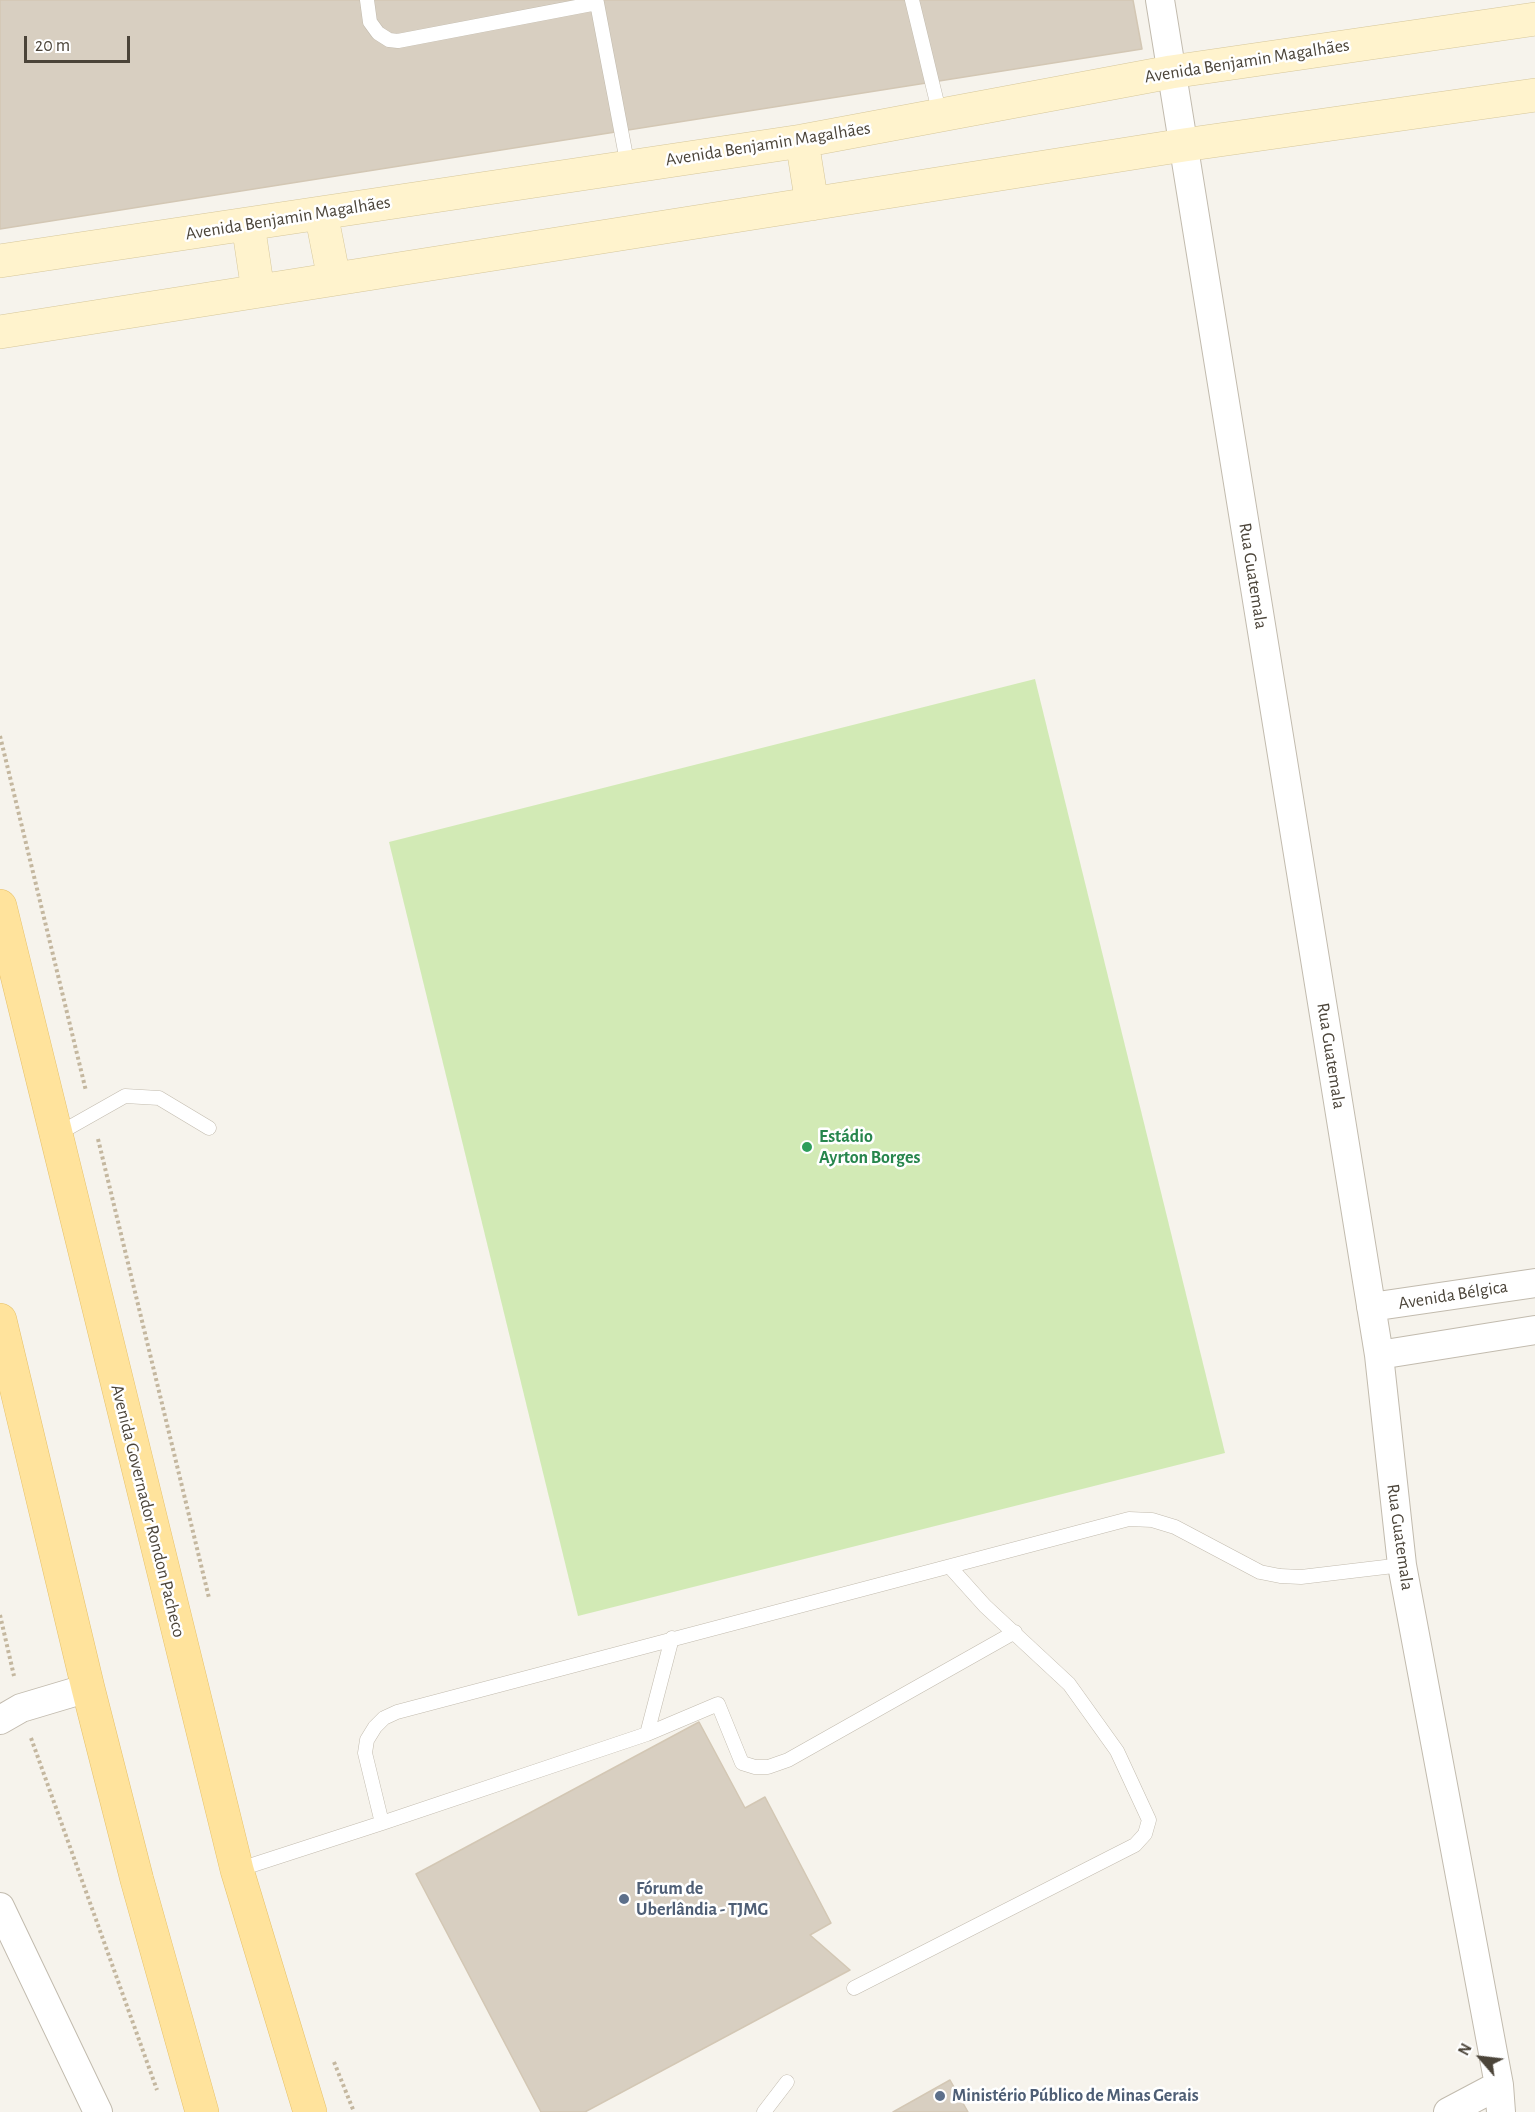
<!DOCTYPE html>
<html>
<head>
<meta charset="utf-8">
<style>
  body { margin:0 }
  #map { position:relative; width:1535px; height:2112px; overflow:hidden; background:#f6f3ec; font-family:"Alegreya Sans",sans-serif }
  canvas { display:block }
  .north { position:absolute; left:1451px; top:2028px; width:60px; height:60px; -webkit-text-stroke:4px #fff; paint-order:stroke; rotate:298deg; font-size:16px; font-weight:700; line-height:24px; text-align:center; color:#4b4439 }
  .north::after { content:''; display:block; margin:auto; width:21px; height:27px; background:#4b4439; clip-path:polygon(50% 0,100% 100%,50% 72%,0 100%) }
  .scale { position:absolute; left:24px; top:36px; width:106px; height:27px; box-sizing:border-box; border:3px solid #4b4439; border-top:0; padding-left:8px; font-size:18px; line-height:21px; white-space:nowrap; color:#4b4439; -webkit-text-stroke:4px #fff; paint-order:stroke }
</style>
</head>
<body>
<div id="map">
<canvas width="1535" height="2112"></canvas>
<div class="north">N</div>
<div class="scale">20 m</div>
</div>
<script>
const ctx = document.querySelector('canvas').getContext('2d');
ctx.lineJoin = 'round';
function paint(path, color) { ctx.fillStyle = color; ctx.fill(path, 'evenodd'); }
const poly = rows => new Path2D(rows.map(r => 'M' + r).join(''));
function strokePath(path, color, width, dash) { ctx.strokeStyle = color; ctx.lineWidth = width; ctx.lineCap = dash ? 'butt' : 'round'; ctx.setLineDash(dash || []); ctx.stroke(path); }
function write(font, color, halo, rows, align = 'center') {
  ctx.font = font + ' "Alegreya Sans",sans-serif'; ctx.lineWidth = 5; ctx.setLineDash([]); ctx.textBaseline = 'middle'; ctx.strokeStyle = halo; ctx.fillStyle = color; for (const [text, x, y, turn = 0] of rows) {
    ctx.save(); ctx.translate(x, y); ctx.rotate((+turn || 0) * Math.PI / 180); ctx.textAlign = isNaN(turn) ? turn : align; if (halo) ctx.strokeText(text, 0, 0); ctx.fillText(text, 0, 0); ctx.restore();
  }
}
paint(poly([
  [1035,679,1225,1453,578,1616,389,842]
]), '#d2eab5');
const building = poly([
  [0,0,1133,0,1142,49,0,229,0,0],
  [699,1722,745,1808,765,1797,831,1923,810,1935,850,1970,585,2112,541,2112,416,1874,699,1722],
  [950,2080,968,2112,893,2112,950,2080]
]);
paint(building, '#d8cfc1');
strokePath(building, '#d3c7b4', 1.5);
const lane = poly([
  [367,0,370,22,378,33,389,40,398,41,597,3,628,167],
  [912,0,940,115],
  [56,1135,125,1096,159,1098,209,1128],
  [647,1734,672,1638],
  [382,1823,365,1753,367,1740,375,1727,384,1718,397,1712,1129,1519,1152,1520,1175,1527,1260,1572,1280,1576,1301,1577,1402,1565],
  [237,1870,382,1823,647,1734,718,1704,742,1763,755,1767,768,1767,788,1760,1015,1632],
  [854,1988,1135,1845,1145,1834,1149,1820,1117,1751,1069,1684,985,1606,950,1567],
  [764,2112,787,2082]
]);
const street = poly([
  [1160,0,1379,1355,1402,1565,1499,2085,1501,2112],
  [1371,1307,1535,1283],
  [1379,1355,1535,1330],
  [0,1720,21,1708,88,1688],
  [0,1907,98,2112],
  [1448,2112,1499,2085]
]);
const secondary = poly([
  [802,141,812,204],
  [321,213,334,279],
  [248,224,258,291],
  [0,261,802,141,1171,72,1535,19],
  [0,332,1184,145,1535,95]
]);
const primary = poly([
  [0,906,237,1870,310,2112],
  [0,1320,88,1688,137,1880,202,2112]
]);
strokePath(lane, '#c2bbae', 15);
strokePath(street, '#c2bbae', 30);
strokePath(secondary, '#d6c79b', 34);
strokePath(primary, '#e6c16a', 34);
strokePath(poly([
  [0,736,86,1091],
  [98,1139,209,1598],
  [0,1615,14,1676],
  [31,1738,157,2090],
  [334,2062,354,2112]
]), '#c4b79f', 4, [3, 3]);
strokePath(lane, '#fff', 14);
strokePath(street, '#fff', 28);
strokePath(secondary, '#fff3cd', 33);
strokePath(primary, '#ffe39c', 33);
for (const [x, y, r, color] of [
  [807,1147,6,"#2e9e5b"],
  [624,1899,6,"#5c6f8a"],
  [940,2096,6,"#5c6f8a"]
]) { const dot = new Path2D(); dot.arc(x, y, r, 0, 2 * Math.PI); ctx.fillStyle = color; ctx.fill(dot); strokePath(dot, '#fff', 2); }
write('18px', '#4b4439', '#fff', [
  ["Avenida Benjamin Magalhães",1247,61,-9],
  ["Avenida Benjamin Magalhães",768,144,-9],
  ["Avenida Benjamin Magalhães",288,218,-9],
  ["Rua Guatemala",1253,576,81],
  ["Rua Guatemala",1331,1056,81],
  ["Avenida Bélgica",1453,1295,-9],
  ["Avenida Governador Rondon Pacheco",148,1511,76],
  ["Rua Guatemala",1400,1537,82]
]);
write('bold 18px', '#27864d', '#fff', [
  ["Estádio",819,1137],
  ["Ayrton Borges",819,1158]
], 'left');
write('bold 18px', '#4e5e75', '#fff', [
  ["Fórum de",636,1889],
  ["Uberlândia - TJMG",636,1910],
  ["Ministério Público de Minas Gerais",952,2096]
], 'left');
</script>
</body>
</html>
